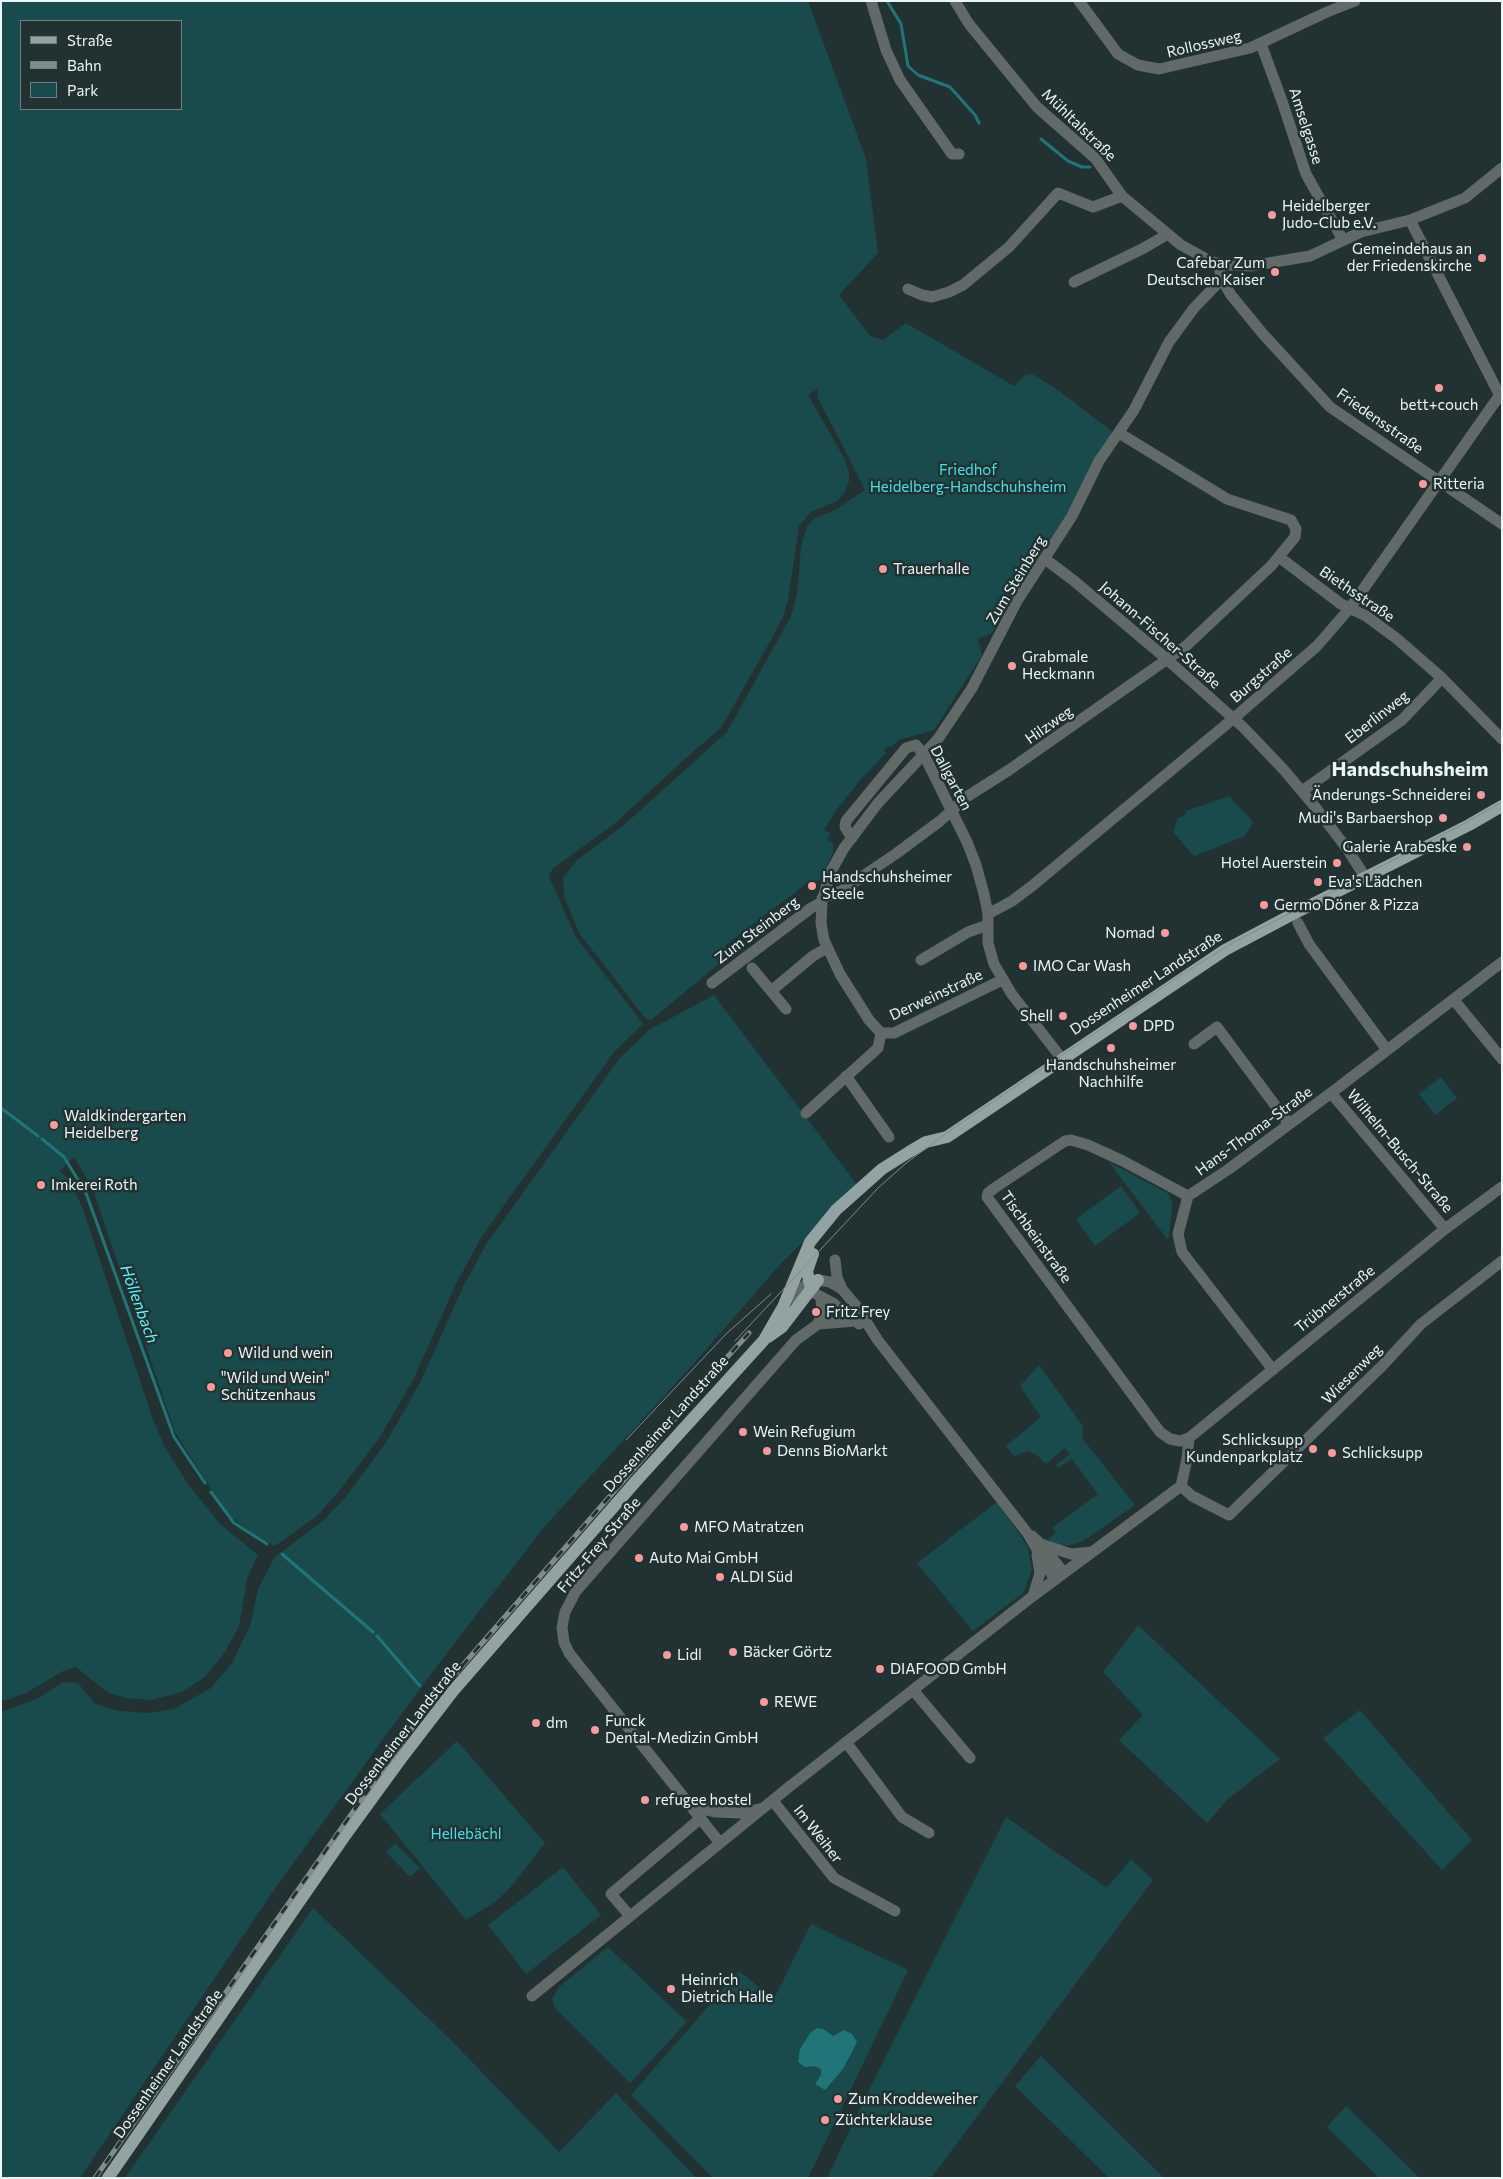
<!DOCTYPE html>
<html>
<head>
<meta charset="utf-8">
<style>
  body { margin:0 }
  #map { position:relative; width:1503px; height:2179px; overflow:hidden; background:#223233; font-family:Commissioner,sans-serif }
  canvas { display:block }
  .frame { position:absolute; inset:0; border:2px solid #ebf5f5; pointer-events:none }
  .legend { position:absolute; left:20px; top:20px; width:162px; height:90px; box-sizing:border-box; background:#223233; border:1px solid #728081; margin:0; padding:6px 9px; list-style:none; font-size:15px; color:#ebf5f5 }
  .legend li { display:flex; align-items:center; gap:10px; height:25px }
  .legend b { width:25px; border:1px solid #728081 }
</style>
</head>
<body>
<div id="map">
<canvas width="1503" height="2179"></canvas>
<div class="frame"></div>
<ul class="legend">
<li><b style="height:6px;background:#93a3a3"></b>Straße</li>
<li><b style="height:6px;background:#7f8c8d"></b>Bahn</li>
<li><b style="height:14px;background:#194b4d"></b>Park</li>
</ul>
</div>
<script>
const ctx = document.querySelector('canvas').getContext('2d');
ctx.lineJoin = 'round';
function paint(path, color) { ctx.fillStyle = color; ctx.fill(path, 'evenodd'); }
const poly = rows => new Path2D(rows.map(r => 'M' + r).join(''));
function strokePath(path, color, width, dash) { ctx.strokeStyle = color; ctx.lineWidth = width; ctx.lineCap = dash ? 'butt' : 'round'; ctx.setLineDash(dash || []); ctx.stroke(path); }
function write(font, color, halo, rows, align = 'center') {
  ctx.font = font + ' Commissioner,sans-serif'; ctx.lineWidth = 5; ctx.setLineDash([]); ctx.textBaseline = 'middle'; ctx.strokeStyle = halo; ctx.fillStyle = color; for (const [text, x, y, turn = 0] of rows) {
    ctx.save(); ctx.translate(x, y); ctx.rotate((+turn || 0) * Math.PI / 180); ctx.textAlign = isNaN(turn) ? turn : align; if (halo) ctx.strokeText(text, 0, 0); ctx.fillText(text, 0, 0); ctx.restore();
  }
}
paint(poly([
  [1,1,808,1,866,159,878,253,839,295,870,336,883,340,906,323,1014,386,1025,375,1032,374,1058,390,1114,433,1076,500,1013,594,992,633,978,639,982,655,934,730,899,740,891,747,888,746,884,750,886,753,860,780,837,809,824,830,830,833,827,840,833,843,833,853,819,881,811,880,726,945,721,962,651,1020,646,1019,579,933,564,896,563,878,576,861,624,825,727,732,791,616,797,595,801,547,807,526,814,519,837,509,865,490,817,396,819,388,808,395,844,458,849,473,849,481,845,492,837,501,811,512,799,526,788,600,783,617,772,638,721,728,687,757,613,825,552,869,549,877,576,937,643,1024,614,1052,482,1236,456,1284,414,1378,380,1437,340,1490,318,1515,275,1546,251,1533,229,1515,212,1491,175,1432,92,1187,74,1157,59,1171,69,1179,83,1209,152,1417,165,1448,188,1484,219,1523,258,1555,248,1575,239,1626,225,1652,206,1676,182,1692,151,1700,128,1698,108,1693,76,1667,63,1671,26,1693,1,1702],
  [21,21,181,21,181,109,21,109],
  [1229,796,1253,822,1245,836,1194,856,1173,832,1178,818,1185,815,1186,811],
  [714,995,860,1189,783,1261,696,1361,544,1527,424,1683,276,1887,80,2178,1,2178,1,1712,37,1699,63,1682,78,1683,95,1704,119,1711,148,1713,174,1709,211,1688,231,1665,250,1626,258,1589,274,1558,324,1520,345,1498,387,1441,421,1381,463,1287,487,1243,619,1059,649,1030],
  [1441,1077,1457,1098,1435,1115,1419,1094],
  [1109,1162,1169,1194,1172,1202,1172,1210,1168,1240],
  [1121,1186,1140,1213,1095,1246,1076,1219],
  [1039,1365,1083,1426,1082,1438,1135,1505,1082,1542,1070,1545,1055,1545,1048,1539,1056,1533,1052,1528,1098,1494,1072,1459,1058,1468,1056,1465,1070,1454,1065,1448,1046,1464,1037,1455,1028,1451,1014,1456,1006,1446,1041,1417,1020,1386],
  [997,1502,1028,1547,1032,1570,1023,1593,973,1631,917,1563],
  [1138,1625,1280,1759,1228,1799,1207,1823,1119,1740,1143,1715,1103,1672],
  [1360,1710,1472,1840,1442,1870,1323,1738],
  [457,1741,545,1843,509,1889,495,1902,466,1920,380,1814],
  [1006,1817,1107,1888,1131,1859,1153,1880,931,2178,827,2178,868,2092],
  [395,1843,420,1868,410,1877,386,1852],
  [563,1867,601,1915,526,1974,488,1925],
  [313,1908,450,2039,559,2152,616,2093,696,2178,125,2178],
  [811,1924,908,1970,808,2178,713,2178,631,2095,739,1971,774,1999],
  [608,1947,687,2022,630,2083,555,2008,552,1999,559,1987],
  [1041,2056,1164,2178,1109,2178,1015,2086],
  [1346,2106,1420,2178,1379,2178,1327,2127]
]), '#194b4d');
paint(poly([
  [817,2028,823,2029,833,2036,844,2030,852,2034,857,2042,843,2069,825,2090,815,2084,821,2075,821,2069,815,2066,805,2067,798,2062,800,2049,811,2032]
]), '#217579');
strokePath(poly([
  [887,1,901,24,908,66,918,75,950,87,975,115,979,123],
  [1041,139,1068,161,1082,167,1090,167],
  [1,1108,38,1136],
  [42,1139,64,1157,86,1193,174,1437,205,1483],
  [211,1492,234,1523,267,1544],
  [282,1554,373,1632],
  [377,1636,420,1686]
]), '#217579', 3);
strokePath(poly([
  [871,1,886,50,900,80,952,154,959,154],
  [955,1,969,24,1037,107,1095,158,1122,196,1181,245,1212,262,1228,265,1251,266,1310,256,1361,232,1410,220,1465,198,1502,168],
  [1079,1,1118,54,1138,65,1159,69,1250,48,1327,12,1355,1],
  [1261,44,1282,101,1306,174,1343,240],
  [1410,220,1499,394,1502,396],
  [1221,278,1231,295,1263,334,1330,407,1502,524],
  [1074,282,1142,249,1168,234],
  [908,289,922,295,932,297,949,292,963,285,1009,247,1058,193,1093,207,1122,196],
  [1279,557,1341,604,1366,616,1396,638,1442,678,1502,739],
  [1045,559,1073,580,1162,655,1243,727,1284,770,1316,808,1348,850,1365,877],
  [1302,791,1402,720,1442,678],
  [852,838,845,827,846,821,897,759,906,748,916,745,924,755,967,842,976,865,984,894,988,914,988,943,994,964,1011,993,1062,1059],
  [822,898,841,891,897,853,940,821,968,796,1009,770,1186,646,1271,566,1295,537,1296,529,1291,520,1227,499,1119,433],
  [988,914,1012,901,1032,886,1234,718,1317,646,1350,608,1502,392],
  [1298,923,1309,944,1387,1050],
  [921,960,968,932,988,925],
  [752,968,771,991,813,956,827,948],
  [712,983,811,908,822,902],
  [771,991,786,1009],
  [1454,1000,1502,1059],
  [881,1033,869,1020,840,974,824,940,821,923,822,902,830,873,844,848,878,803,938,739,972,688,1017,601,1072,516,1099,461,1134,410,1169,342,1194,308,1219,282,1221,278,1219,264],
  [881,1033,894,1033,1002,980],
  [1194,1044,1217,1027,1289,1124],
  [846,1076,889,1137],
  [1331,1093,1445,1229],
  [806,1113,878,1048,881,1033],
  [1188,1196,1123,1161,1088,1145,1071,1140,1065,1141,993,1189,988,1193,987,1197,1160,1432,1170,1439,1180,1441,1189,1438,1445,1229,1502,1187],
  [835,1260,837,1277,842,1289,857,1307,877,1339,1028,1534,1055,1580],
  [811,1289,816,1294,833,1303,859,1324],
  [786,1301,809,1282,818,1280,830,1282,842,1289],
  [818,1324,822,1313,821,1298],
  [1273,1370,1182,1252,1178,1234,1188,1196,1229,1169,1331,1093,1502,962],
  [1181,1486,1192,1496,1229,1515,1382,1366,1421,1324,1502,1261],
  [1181,1486,1187,1459,1189,1438],
  [1032,1536,1041,1544,1064,1573],
  [1041,1544,1071,1554,1092,1552],
  [1033,1596,1040,1573,1037,1555],
  [913,1690,970,1758],
  [846,1742,902,1817,929,1833],
  [773,1801,834,1878,895,1911],
  [690,1806,715,1812,741,1813,760,1809],
  [720,1843,569,1653,564,1642,562,1627,565,1612,576,1591,796,1340,818,1324,856,1321],
  [630,1916,611,1894,701,1818],
  [532,1996,789,1787,1033,1596,1181,1486]
]), '#616969', 11);
strokePath(poly([
  [811,1289,807,1271,813,1254],
  [768,1337,782,1327,818,1280],
  [108,2178,344,1837,403,1756,453,1691,637,1480,764,1340,783,1307,810,1242,836,1210,882,1169,909,1152,926,1142,947,1137,1225,950,1293,914,1469,825,1502,806]
]), '#93a3a3', 12);
strokePath(poly([
  [735,1341,879,1187,905,1164,945,1134,1181,975,1236,941,1467,822,1502,802],
  [626,1440,726,1334,771,1294]
]), '#7f8c8d', 1);
const rail = poly([
  [95,2178,429,1704,651,1449,694,1394,749,1333]
]);
strokePath(rail, '#7f8c8d', 5);
strokePath(rail, '#223233', 3, [9]);
for (const [x, y, r, color] of [
  [1272,215,5,"#f59b9b"],
  [1482,258,5,"#f59b9b"],
  [1275,272,5,"#f59b9b"],
  [1439,388,5,"#f59b9b"],
  [1423,484,5,"#f59b9b"],
  [883,569,5,"#f59b9b"],
  [1012,666,5,"#f59b9b"],
  [1481,795,5,"#f59b9b"],
  [1443,818,5,"#f59b9b"],
  [1467,847,5,"#f59b9b"],
  [1337,863,5,"#f59b9b"],
  [1318,882,5,"#f59b9b"],
  [812,886,5,"#f59b9b"],
  [1264,905,5,"#f59b9b"],
  [1165,933,5,"#f59b9b"],
  [1023,966,5,"#f59b9b"],
  [1063,1016,5,"#f59b9b"],
  [1133,1026,5,"#f59b9b"],
  [1111,1048,5,"#f59b9b"],
  [54,1125,5,"#f59b9b"],
  [41,1185,5,"#f59b9b"],
  [816,1312,5,"#f59b9b"],
  [228,1353,5,"#f59b9b"],
  [211,1387,5,"#f59b9b"],
  [743,1432,5,"#f59b9b"],
  [1313,1449,5,"#f59b9b"],
  [767,1451,5,"#f59b9b"],
  [1332,1453,5,"#f59b9b"],
  [684,1527,5,"#f59b9b"],
  [639,1558,5,"#f59b9b"],
  [720,1577,5,"#f59b9b"],
  [733,1652,5,"#f59b9b"],
  [667,1655,5,"#f59b9b"],
  [880,1669,5,"#f59b9b"],
  [764,1702,5,"#f59b9b"],
  [536,1723,5,"#f59b9b"],
  [595,1730,5,"#f59b9b"],
  [645,1800,5,"#f59b9b"],
  [671,1989,5,"#f59b9b"],
  [838,2099,5,"#f59b9b"],
  [825,2120,5,"#f59b9b"]
]) { const dot = new Path2D(); dot.arc(x, y, r, 0, 2 * Math.PI); ctx.fillStyle = color; ctx.fill(dot); strokePath(dot, '#223233', 2); }
write('15px', '#ebf5f5', '#223233', [
  ["Rollossweg",1204,44,-13],
  ["Mühltalstraße",1079,125,44],
  ["Amselgasse",1306,126,72],
  ["Friedensstraße",1380,421,35],
  ["Zum Steinberg",1016,580,-59],
  ["Biethsstraße",1357,594,34],
  ["Johann-Fischer-Straße",1160,635,41],
  ["Burgstraße",1261,675,-41],
  ["Eberlinweg",1377,717,-38],
  ["Hilzweg",1049,725,-35],
  ["Dallgarten",951,778,62],
  ["Zum Steinberg",757,930,-37],
  ["Dossenheimer Landstraße",1146,983,-33],
  ["Derweinstraße",936,995,-25],
  ["Hans-Thoma-Straße",1254,1131,-36],
  ["Wilhelm-Busch-Straße",1400,1151,50],
  ["Tischbeinstraße",1036,1237,54],
  ["Trübnerstraße",1335,1299,-39],
  ["Wiesenweg",1352,1374,-45],
  ["Dossenheimer Landstraße",666,1424,-48],
  ["Fritz-Frey-Straße",599,1545,-50],
  ["Dossenheimer Landstraße",403,1733,-52],
  ["Im Weiher",818,1834,52],
  ["Dossenheimer Landstraße",168,2064,-55]
]);
write('15px', '#ebf5f5', '#223233', [
  ["Heidelberger",1282,206],
  ["Judo-Club e.V.",1282,223],
  ["Gemeindehaus an",1472,249,"right"],
  ["der Friedenskirche",1472,266,"right"],
  ["Cafebar Zum",1265,263,"right"],
  ["Deutschen Kaiser",1265,280,"right"],
  ["bett+couch",1439,405,"center"],
  ["Ritteria",1433,484],
  ["Trauerhalle",893,569],
  ["Grabmale",1022,657],
  ["Heckmann",1022,674],
  ["Änderungs-Schneiderei",1471,795,"right"],
  ["Mudi's Barbaershop",1433,818,"right"],
  ["Galerie Arabeske",1457,847,"right"],
  ["Hotel Auerstein",1327,863,"right"],
  ["Handschuhsheimer",822,877],
  ["Steele",822,894],
  ["Eva's Lädchen",1328,882],
  ["Germo Döner & Pizza",1274,905],
  ["Nomad",1155,933,"right"],
  ["IMO Car Wash",1033,966],
  ["Shell",1053,1016,"right"],
  ["DPD",1143,1026],
  ["Handschuhsheimer",1111,1065,"center"],
  ["Nachhilfe",1111,1082,"center"],
  ["Waldkindergarten",64,1116],
  ["Heidelberg",64,1133],
  ["Imkerei Roth",51,1185],
  ["Fritz Frey",826,1312],
  ["Wild und wein",238,1353],
  ["\"Wild und Wein\"",221,1378],
  ["Schützenhaus",221,1395],
  ["Wein Refugium",753,1432],
  ["Schlicksupp",1303,1440,"right"],
  ["Kundenparkplatz",1303,1457,"right"],
  ["Denns BioMarkt",777,1451],
  ["Schlicksupp",1342,1453],
  ["MFO Matratzen",694,1527],
  ["Auto Mai GmbH",649,1558],
  ["ALDI Süd",730,1577],
  ["Bäcker Görtz",743,1652],
  ["Lidl",677,1655],
  ["DIAFOOD GmbH",890,1669],
  ["REWE",774,1702],
  ["Funck",605,1721],
  ["Dental-Medizin GmbH",605,1738],
  ["dm",546,1723],
  ["refugee hostel",655,1800],
  ["Heinrich",681,1980],
  ["Dietrich Halle",681,1997],
  ["Zum Kroddeweiher",848,2099],
  ["Züchterklause",835,2120]
], 'left');
write('15px', '#44e1e8', '#223233', [
  ["Friedhof",968,470],
  ["Heidelberg-Handschuhsheim",968,487],
  ["Hellebächl",466,1834]
]);
write('italic 16px', '#5df4fb', '#223233', [
  ["Höllenbach",139,1304,70]
]);
write('bold 20px', '#ebf5f5', '#223233', [
  ["Handschuhsheim",1410,769]
]);
</script>
</body>
</html>
